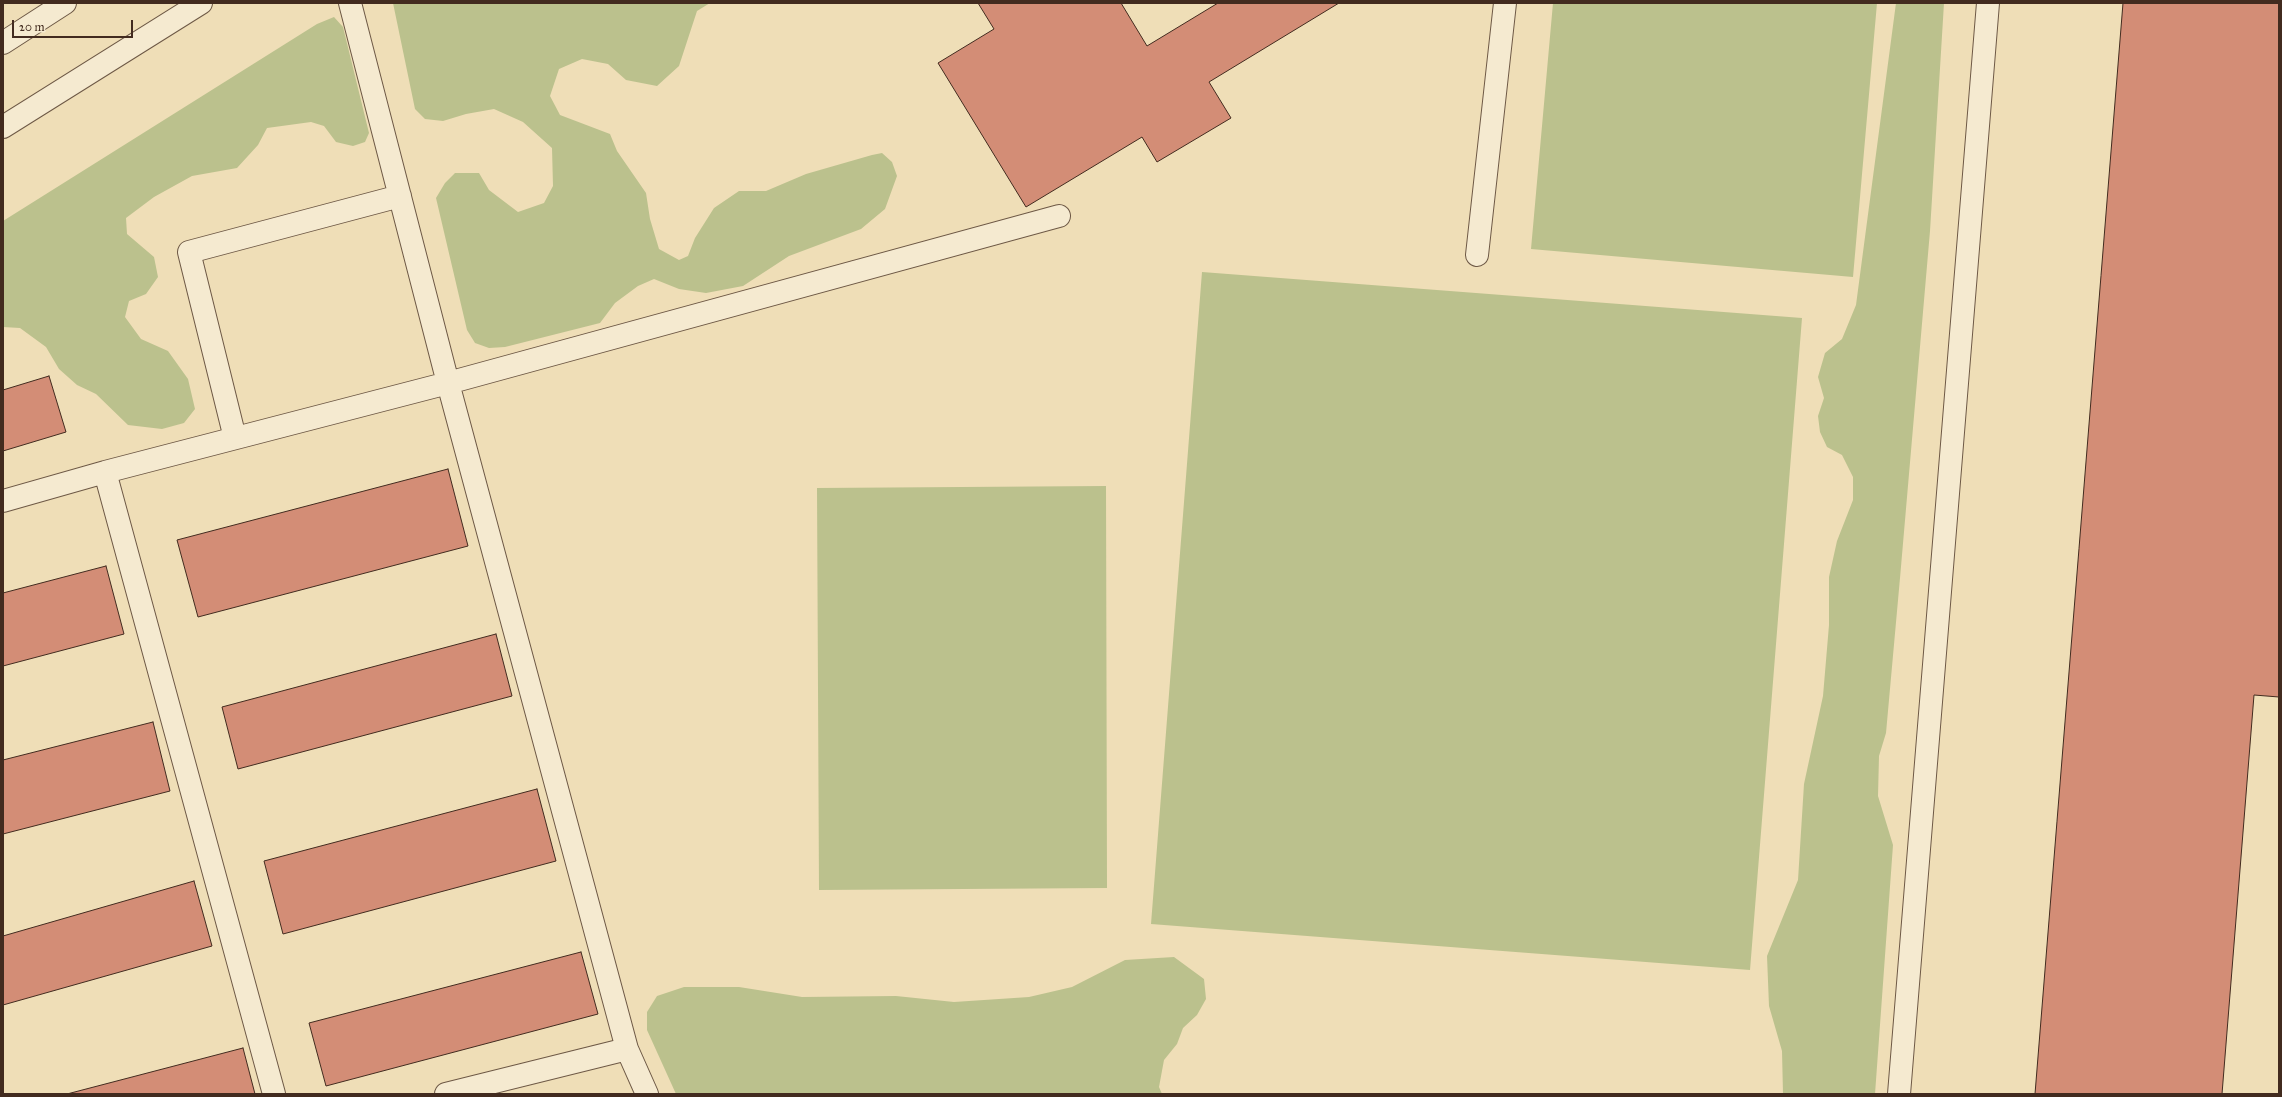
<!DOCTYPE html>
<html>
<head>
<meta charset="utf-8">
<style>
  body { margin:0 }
  #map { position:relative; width:2282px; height:1097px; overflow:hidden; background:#efdeb7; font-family:"IM FELL Great Primer",serif }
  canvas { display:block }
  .frame { position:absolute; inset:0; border:4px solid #422b1f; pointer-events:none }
  .scale { position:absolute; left:12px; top:20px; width:121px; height:18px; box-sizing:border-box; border:2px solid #422b1f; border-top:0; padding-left:5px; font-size:12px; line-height:14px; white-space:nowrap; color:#422b1f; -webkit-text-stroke:3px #f5ead0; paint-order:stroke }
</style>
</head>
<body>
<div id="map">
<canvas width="2282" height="1097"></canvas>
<div class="frame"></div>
<div class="scale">20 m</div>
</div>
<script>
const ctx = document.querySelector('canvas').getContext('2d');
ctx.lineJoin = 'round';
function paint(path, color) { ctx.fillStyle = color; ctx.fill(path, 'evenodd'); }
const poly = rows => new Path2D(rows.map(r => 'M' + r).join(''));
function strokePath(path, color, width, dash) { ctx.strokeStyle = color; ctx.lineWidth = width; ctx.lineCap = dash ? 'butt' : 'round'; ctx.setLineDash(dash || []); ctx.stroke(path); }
paint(poly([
  [393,3,710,3,697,11,679,66,657,86,626,80,608,64,582,59,559,69,550,96,560,115,610,134,617,151,646,193,650,219,659,249,679,260,688,256,695,238,714,208,739,191,766,191,806,174,872,155,882,153,892,162,897,176,885,209,861,229,789,256,743,286,706,293,679,289,654,279,638,286,615,303,600,323,505,347,489,348,475,343,467,330,436,198,445,183,455,173,479,173,489,190,518,212,544,203,553,186,552,148,523,122,494,109,466,114,443,121,425,119,415,109],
  [1553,3,1877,3,1853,277,1531,249],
  [1896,3,1944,3,1930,231,1900,578,1886,733,1879,756,1878,796,1893,845,1875,1094,1783,1094,1782,1051,1769,1006,1767,956,1798,880,1804,784,1823,696,1829,625,1829,577,1837,541,1853,500,1853,477,1842,455,1827,447,1820,432,1818,416,1824,398,1818,377,1825,353,1842,339,1856,305],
  [334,17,343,27,369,133,365,142,353,146,336,142,324,126,311,122,267,128,258,145,237,168,192,176,154,197,126,218,127,234,154,257,158,277,146,294,129,301,125,317,141,339,168,351,188,379,195,409,184,423,162,429,128,425,96,394,77,385,59,369,46,347,20,328,3,327,3,221,317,24],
  [1202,272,1802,318,1750,970,1151,924],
  [1106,486,1107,888,819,890,817,488],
  [1174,957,1204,979,1206,999,1197,1015,1183,1028,1177,1044,1164,1060,1159,1087,1162,1094,676,1094,647,1030,647,1012,657,996,684,987,739,987,802,997,896,996,954,1002,1029,997,1072,987,1125,960]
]), '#bbc18d');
const building = poly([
  [978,3,1121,3,1147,46,1218,3,1339,3,1209,82,1231,118,1157,162,1142,137,1026,207,938,63,994,29,978,3],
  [2123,3,2279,3,2279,697,2254,695,2222,1094,2035,1094,2123,3],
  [49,376,66,432,3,451,3,390,49,376],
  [448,469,468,546,198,617,177,540,448,469],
  [106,566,124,634,3,666,3,593,106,566],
  [496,634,512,696,238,769,222,707,496,634],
  [153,722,170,791,3,834,3,760,153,722],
  [537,789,556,861,283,934,264,861,537,789],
  [194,881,212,946,3,1005,3,936,194,881],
  [581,952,598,1014,326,1086,309,1023,581,952],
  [243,1048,255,1094,67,1094,243,1048]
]);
paint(building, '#d38d76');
strokePath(building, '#422b1f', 1);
const service = poly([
  [1899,1094,1988,3]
]);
const minor = poly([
  [350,3,448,383,627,1049,647,1094],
  [1477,255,1505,3],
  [235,438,189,252,400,196],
  [105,472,274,1094],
  [3,501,105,472,448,383,1059,216],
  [446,1094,627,1049]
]);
const tertiary = poly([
  [3,43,65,3],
  [3,127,201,3]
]);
strokePath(service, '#6d5845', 24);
strokePath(minor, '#6d5845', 24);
strokePath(tertiary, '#6d5845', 24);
strokePath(service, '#f5ead0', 22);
strokePath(minor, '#f5ead0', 22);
strokePath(tertiary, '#f5ead0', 22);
</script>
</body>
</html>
